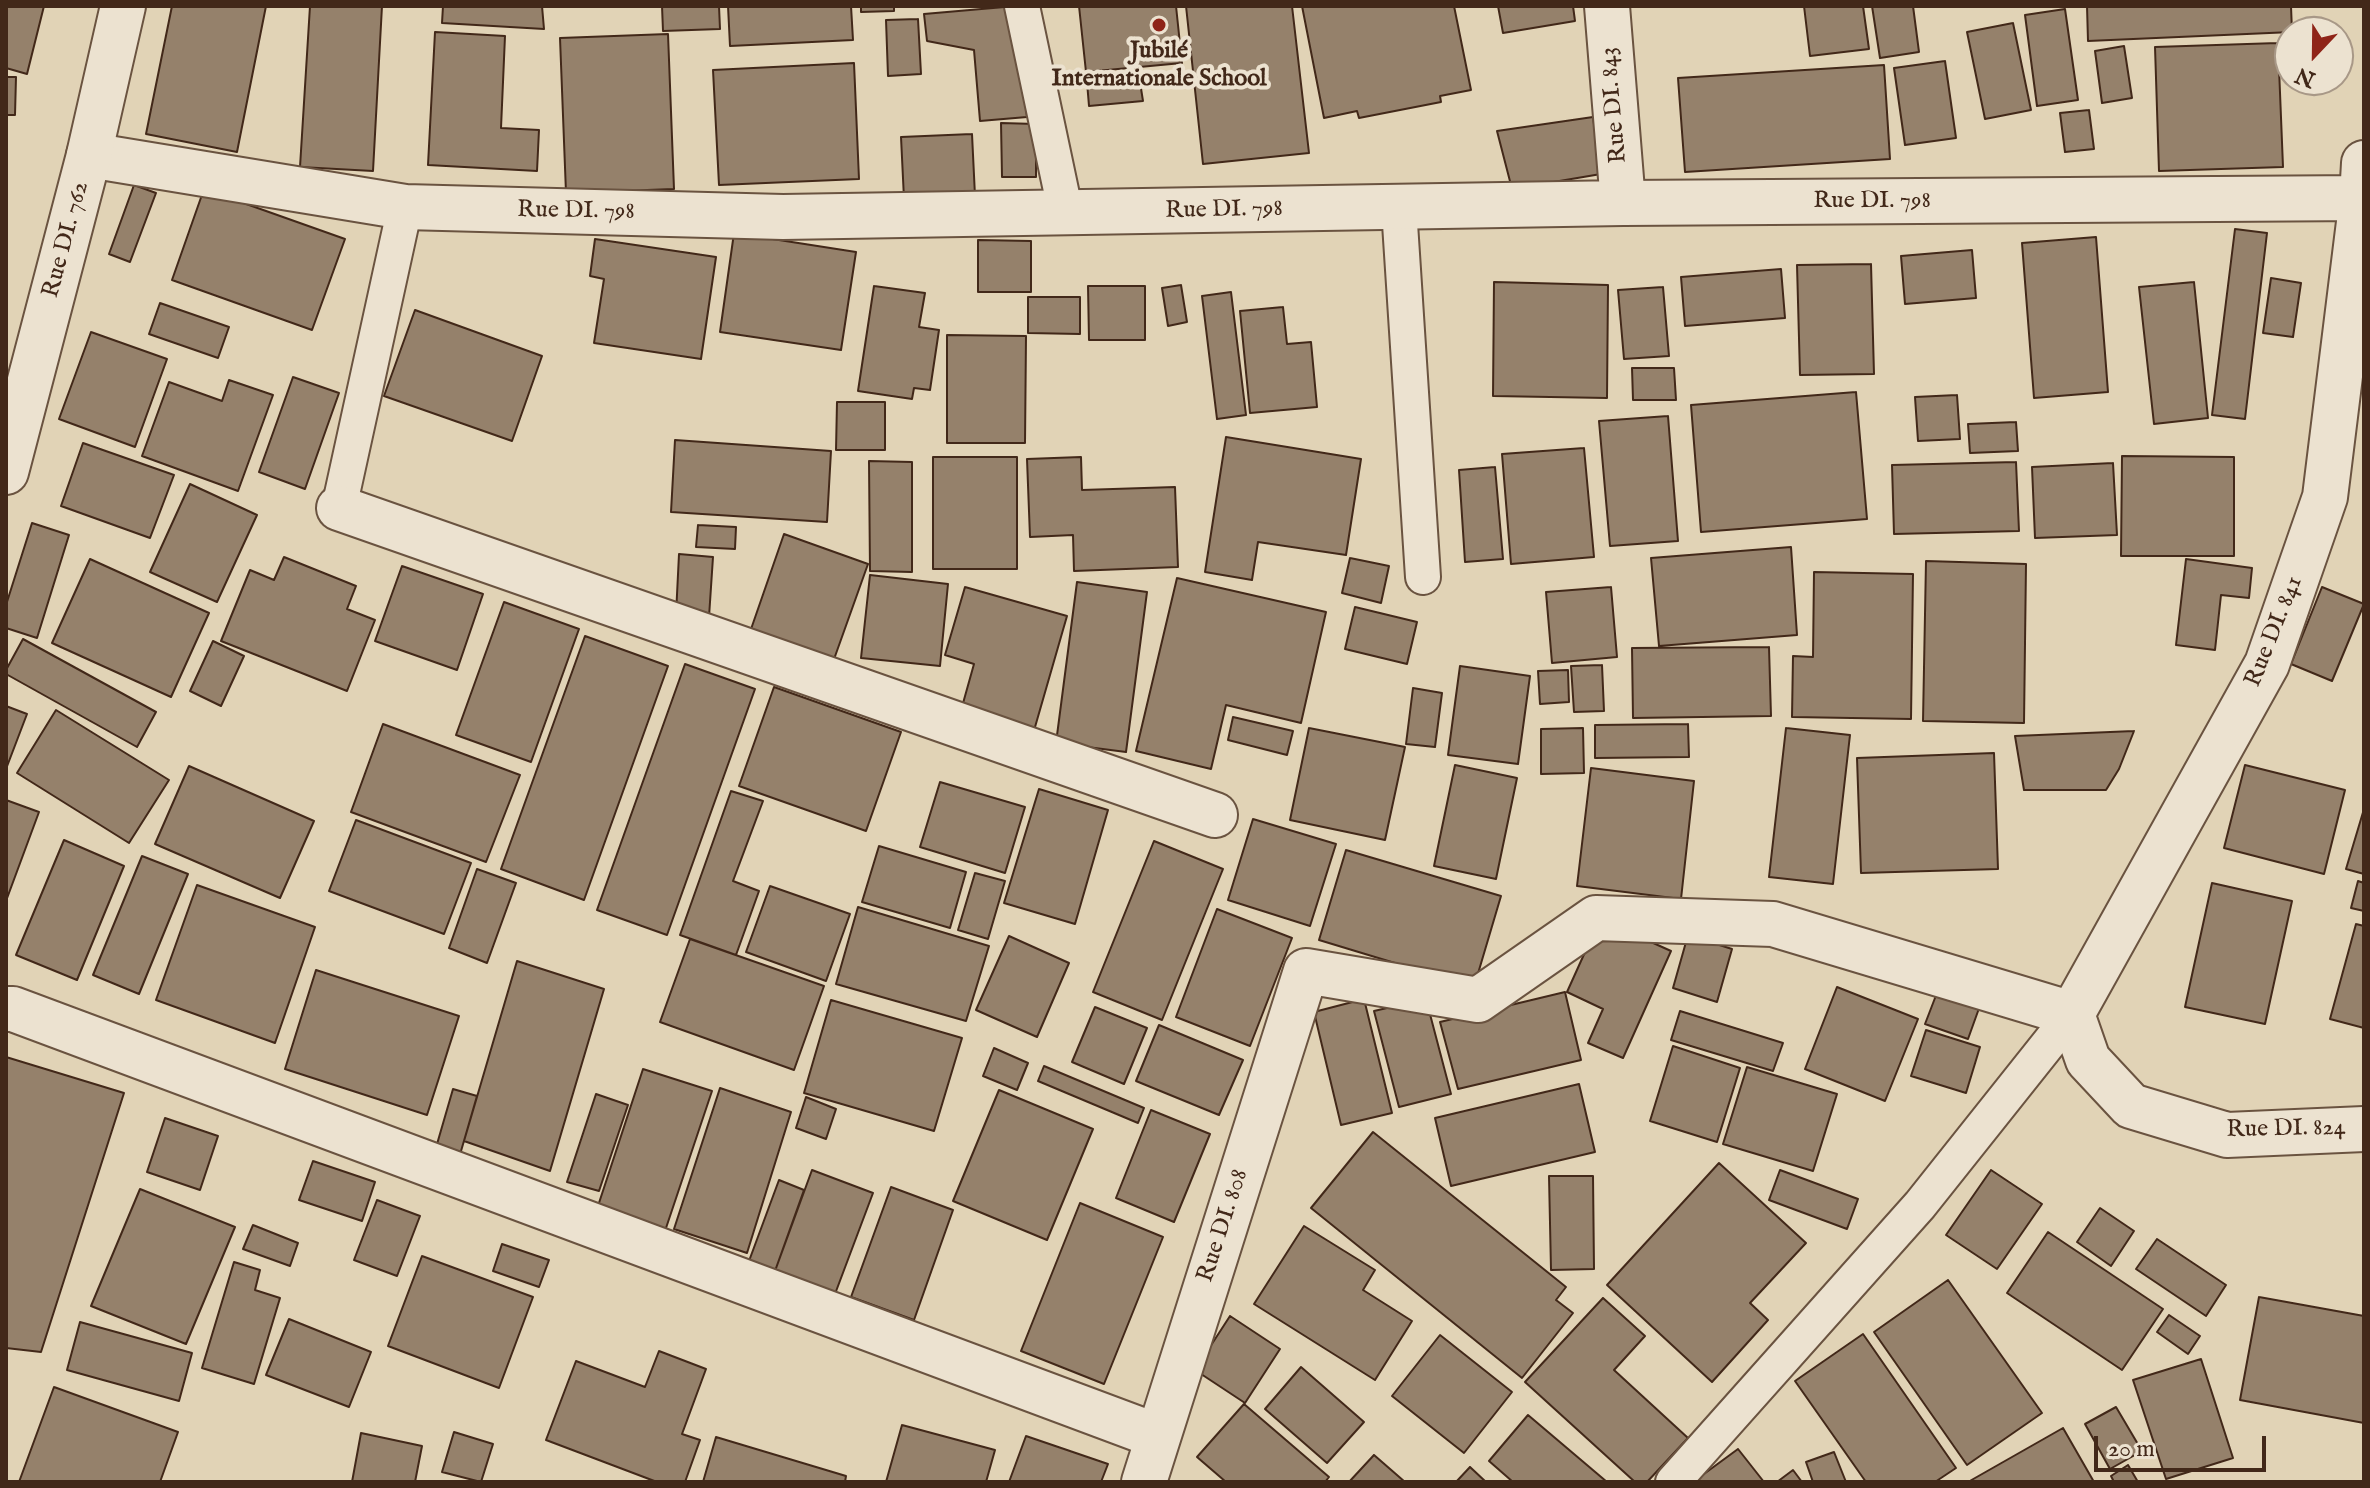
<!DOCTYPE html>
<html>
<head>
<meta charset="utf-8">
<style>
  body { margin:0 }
  #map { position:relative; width:2370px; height:1488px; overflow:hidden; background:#e1d3b6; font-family:"IM FELL English",serif }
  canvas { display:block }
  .frame { position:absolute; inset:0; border:8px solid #422819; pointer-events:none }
  .north { position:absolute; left:2274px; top:16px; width:80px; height:80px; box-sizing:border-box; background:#ece2d0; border:2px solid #a89887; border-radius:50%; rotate:202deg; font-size:22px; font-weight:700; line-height:32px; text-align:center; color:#422819 }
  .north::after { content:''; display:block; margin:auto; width:28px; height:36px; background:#8f2418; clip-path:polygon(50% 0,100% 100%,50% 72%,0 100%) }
  .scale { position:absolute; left:2094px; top:1436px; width:172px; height:36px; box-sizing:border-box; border:4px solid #422819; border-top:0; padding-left:10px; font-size:24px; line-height:28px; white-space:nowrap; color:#422819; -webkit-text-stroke:6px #ece2d0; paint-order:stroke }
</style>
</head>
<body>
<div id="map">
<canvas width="2370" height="1488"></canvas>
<div class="frame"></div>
<div class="north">N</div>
<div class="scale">20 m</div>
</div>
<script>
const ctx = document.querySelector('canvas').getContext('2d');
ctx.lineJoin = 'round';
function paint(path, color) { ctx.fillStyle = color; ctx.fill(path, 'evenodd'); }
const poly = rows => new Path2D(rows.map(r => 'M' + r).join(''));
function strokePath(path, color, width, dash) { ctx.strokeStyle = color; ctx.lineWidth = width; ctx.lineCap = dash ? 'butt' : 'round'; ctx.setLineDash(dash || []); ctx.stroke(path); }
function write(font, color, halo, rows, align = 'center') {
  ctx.font = font + ' "IM FELL English",serif'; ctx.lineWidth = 8; ctx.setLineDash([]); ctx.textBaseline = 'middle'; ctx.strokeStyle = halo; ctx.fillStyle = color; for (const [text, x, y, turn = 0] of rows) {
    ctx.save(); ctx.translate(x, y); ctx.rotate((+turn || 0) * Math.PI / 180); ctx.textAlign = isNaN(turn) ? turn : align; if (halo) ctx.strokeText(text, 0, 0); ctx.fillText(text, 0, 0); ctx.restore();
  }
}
const building = poly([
  [6,6,44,6,27,74,6,68,6,6],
  [172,6,266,6,237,152,146,134,172,6],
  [310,6,382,6,373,171,300,167,310,6],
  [443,6,542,6,544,29,442,23,443,6],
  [662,6,719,6,720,29,663,31,662,6],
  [728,6,851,6,853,40,730,46,728,6],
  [861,6,894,6,894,11,861,12,861,6],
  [1016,6,1027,117,980,121,974,50,927,41,924,14,1016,6],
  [1079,6,1176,6,1182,63,1086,72,1079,6],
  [1186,6,1292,6,1309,153,1203,164,1186,6],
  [1302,6,1454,6,1471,90,1440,96,1441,102,1359,118,1357,111,1324,118,1302,6],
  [1498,6,1573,6,1575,21,1503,33,1498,6],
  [1804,6,1863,6,1869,49,1810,56,1804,6],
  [1872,6,1913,6,1919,52,1880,58,1872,6],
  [2087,6,2291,6,2292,32,2088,41,2087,6],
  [2065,9,2078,100,2037,106,2025,15,2065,9],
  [918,19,921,74,888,76,886,20,918,19],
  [2013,23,2031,110,1985,119,1967,32,2013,23],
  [435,32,505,36,501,128,539,130,537,171,428,165,435,32],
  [668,34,674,189,566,193,560,38,668,34],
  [2278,43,2283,167,2159,171,2155,47,2278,43],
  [2124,46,2132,98,2102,103,2095,51,2124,46],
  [1945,61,1956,138,1905,145,1894,68,1945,61],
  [854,63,859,179,719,185,713,70,854,63],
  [1884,65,1890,159,1685,172,1678,78,1884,65],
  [1139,76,1143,101,1089,106,1087,82,1139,76],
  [6,77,16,77,15,115,6,115,6,77],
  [2089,110,2094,149,2065,152,2060,113,2089,110],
  [1593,117,1601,174,1512,189,1497,131,1593,117],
  [1001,123,1036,124,1036,177,1002,177,1001,123],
  [972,134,975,196,904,199,901,137,972,134],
  [134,185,156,193,130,262,109,254,134,185],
  [204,189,345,239,312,330,172,280,204,189],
  [2235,229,2267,233,2245,419,2212,415,2235,229],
  [734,233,856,252,841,350,720,332,734,233],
  [2096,237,2108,392,2034,398,2022,243,2096,237],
  [595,239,716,257,701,359,594,343,604,279,590,276,595,239],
  [978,240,1031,241,1031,292,978,292,978,240],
  [1972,250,1976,298,1905,304,1901,256,1972,250],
  [1871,264,1874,374,1800,375,1797,265,1871,264],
  [1781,269,1785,318,1685,326,1681,277,1781,269],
  [2271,278,2301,283,2293,337,2263,333,2271,278],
  [1494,282,1608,285,1607,398,1493,396,1494,282],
  [2194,282,2208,418,2154,424,2139,287,2194,282],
  [1181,285,1187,322,1168,326,1162,288,1181,285],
  [874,286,925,293,919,327,939,330,930,390,914,388,912,399,858,391,874,286],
  [1088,286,1145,286,1145,340,1089,340,1088,286],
  [1663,287,1669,356,1624,359,1618,290,1663,287],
  [1231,292,1246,415,1217,419,1202,296,1231,292],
  [1028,297,1080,297,1080,334,1028,333,1028,297],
  [160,303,229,327,218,358,149,334,160,303],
  [1283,307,1287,344,1311,342,1317,407,1250,413,1240,311,1283,307],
  [415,310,542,356,512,441,384,396,415,310],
  [91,332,167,359,135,447,59,419,91,332],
  [947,335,1026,336,1025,443,947,443,947,335],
  [1632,368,1674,368,1676,400,1633,400,1632,368],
  [293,377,339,393,305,489,259,472,293,377],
  [229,380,273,395,238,491,142,456,169,382,222,401,229,380],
  [1856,392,1867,519,1701,532,1691,405,1856,392],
  [1957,395,1960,439,1918,441,1915,397,1957,395],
  [837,402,885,402,885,450,836,450,837,402],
  [1668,416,1678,541,1610,546,1599,421,1668,416],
  [2016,422,2018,451,1970,453,1968,424,2016,422],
  [1226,437,1361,459,1346,555,1258,542,1252,580,1205,572,1226,437],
  [675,440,831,451,827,522,671,512,675,440],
  [83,443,174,475,150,538,61,506,83,443],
  [1584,448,1594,557,1511,564,1502,454,1584,448],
  [2122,456,2234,457,2234,556,2121,556,2122,456],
  [933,457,1017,457,1017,569,933,569,933,457],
  [1081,457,1082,490,1175,487,1178,567,1074,571,1073,535,1030,537,1027,459,1081,457],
  [869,461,912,462,912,572,870,571,869,461],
  [2016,462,2019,531,1894,534,1892,465,2016,462],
  [2113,463,2117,535,2035,538,2032,467,2113,463],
  [1495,467,1503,559,1465,562,1459,470,1495,467],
  [190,484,257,515,217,602,150,572,190,484],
  [32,523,69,535,37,638,6,628,6,605,32,523],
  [698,525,736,527,735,549,696,547,698,525],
  [784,534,868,564,833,662,750,632,784,534],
  [1791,547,1797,635,1659,646,1651,558,1791,547],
  [679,554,713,557,709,617,676,615,679,554],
  [284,557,356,586,347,609,375,620,347,691,221,641,250,570,274,580,284,557],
  [1350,558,1389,566,1381,603,1342,593,1350,558],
  [90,559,209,613,171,697,52,643,90,559],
  [2186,559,2252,568,2249,598,2221,595,2215,650,2176,645,2186,559],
  [1926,561,2026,564,2024,723,1923,721,1926,561],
  [402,566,483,594,457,670,375,641,402,566],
  [1814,572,1913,574,1911,719,1792,717,1793,656,1813,657,1814,572],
  [870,575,948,584,940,666,861,658,870,575],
  [1177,578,1326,612,1301,723,1226,705,1211,769,1136,751,1177,578],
  [1077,582,1147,592,1126,752,1056,743,1077,582],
  [965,587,1067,616,1033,734,960,714,974,664,945,655,965,587],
  [1611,587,1617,657,1552,663,1546,592,1611,587],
  [2322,587,2364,604,2332,681,2291,664,2322,587],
  [504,602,579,629,531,762,456,735,504,602],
  [1355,607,1417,622,1407,664,1345,649,1355,607],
  [585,636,668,666,584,900,501,869,585,636],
  [23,639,156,712,137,747,6,674,6,670,23,639],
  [213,641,244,656,221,706,190,691,213,641],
  [1769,647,1771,716,1633,718,1632,648,1769,647],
  [685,664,755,689,667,935,597,910,685,664],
  [1602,665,1604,711,1574,712,1571,666,1602,665],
  [1460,666,1530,676,1518,764,1448,755,1460,666],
  [1568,670,1569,702,1540,704,1538,671,1568,670],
  [774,687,901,732,866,831,739,786,774,687],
  [1413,688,1442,693,1435,747,1406,744,1413,688],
  [6,706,27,714,6,769,6,706],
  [56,710,169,780,129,843,17,773,56,710],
  [1233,717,1293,731,1287,755,1228,740,1233,717],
  [383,724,520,775,486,862,351,812,383,724],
  [1688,724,1689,757,1595,758,1595,725,1688,724],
  [1309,728,1405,747,1385,840,1290,820,1309,728],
  [1583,728,1584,773,1541,774,1541,729,1583,728],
  [1786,728,1850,735,1833,884,1769,877,1786,728],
  [2134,731,2119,769,2106,790,2024,790,2015,736,2134,731],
  [1994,753,1998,869,1861,873,1857,758,1994,753],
  [1455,765,1517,778,1496,879,1434,866,1455,765],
  [2245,765,2345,790,2324,874,2224,848,2245,765],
  [189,766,314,821,280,898,155,844,189,766],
  [1591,768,1694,781,1681,899,1577,886,1591,768],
  [940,782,1025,807,1005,873,920,847,940,782],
  [1039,789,1108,810,1075,924,1004,903,1039,789],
  [731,791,763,801,733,881,759,891,736,955,680,935,731,791],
  [6,800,39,812,6,901,6,800],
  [2364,809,2364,874,2346,869,2364,809],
  [1253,819,1336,844,1310,926,1228,900,1253,819],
  [356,820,471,863,444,934,329,891,356,820],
  [64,840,124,866,77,980,16,955,64,840],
  [1154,841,1223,869,1162,1020,1093,992,1154,841],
  [879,846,966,872,950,928,862,902,879,846],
  [1346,850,1501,896,1474,987,1319,940,1346,850],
  [142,856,188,874,139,994,93,975,142,856],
  [477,869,516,883,487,963,449,948,477,869],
  [975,873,1005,881,988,939,958,930,975,873],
  [2358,881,2364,883,2364,911,2351,908,2358,881],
  [2212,883,2292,901,2265,1024,2185,1007,2212,883],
  [197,885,315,927,275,1043,156,1000,197,885],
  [770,886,850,914,826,981,746,952,770,886],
  [858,907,989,946,966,1021,836,984,858,907],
  [1217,909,1292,938,1250,1046,1176,1017,1217,909],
  [1600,919,1671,951,1623,1058,1588,1043,1603,1009,1567,992,1600,919],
  [2356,924,2364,926,2364,1028,2330,1019,2356,924],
  [1688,935,1732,949,1717,1002,1673,988,1688,935],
  [1009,936,1069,963,1037,1037,976,1010,1009,936],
  [690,939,824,986,794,1070,660,1022,690,939],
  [517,961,604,989,550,1171,464,1141,517,961],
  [316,970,459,1016,427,1115,285,1069,316,970],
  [1940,985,1982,1000,1968,1039,1925,1024,1940,985],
  [1837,987,1918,1019,1885,1101,1805,1069,1837,987],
  [1565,992,1581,1060,1458,1089,1440,1022,1565,992],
  [1364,999,1392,1113,1341,1125,1314,1012,1364,999],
  [1426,999,1451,1094,1399,1107,1374,1011,1426,999],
  [831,1000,962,1038,934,1131,804,1093,831,1000],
  [1095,1007,1147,1028,1124,1084,1072,1062,1095,1007],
  [1680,1011,1783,1043,1773,1071,1671,1040,1680,1011],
  [1159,1025,1243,1060,1219,1115,1136,1081,1159,1025],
  [1926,1030,1980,1047,1966,1093,1911,1076,1926,1030],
  [1673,1046,1740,1068,1717,1142,1650,1121,1673,1046],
  [994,1048,1028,1063,1017,1090,983,1076,994,1048],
  [6,1057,124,1093,41,1352,6,1348,6,1057],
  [1044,1066,1144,1108,1138,1123,1038,1081,1044,1066],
  [1747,1067,1837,1094,1813,1171,1723,1144,1747,1067],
  [643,1069,712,1091,665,1231,597,1209,643,1069],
  [1579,1084,1595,1152,1451,1186,1435,1118,1579,1084],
  [720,1088,791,1112,747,1253,674,1229,720,1088],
  [453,1089,477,1096,459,1158,435,1151,453,1089],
  [999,1090,1093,1129,1047,1240,953,1201,999,1090],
  [596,1094,628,1105,599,1191,567,1182,596,1094],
  [806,1097,836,1109,826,1139,796,1128,806,1097],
  [1151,1110,1210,1134,1174,1222,1116,1198,1151,1110],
  [165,1118,218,1136,200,1190,147,1172,165,1118],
  [1373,1132,1566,1287,1556,1300,1573,1313,1522,1378,1311,1208,1373,1132],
  [313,1161,375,1182,362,1221,299,1200,313,1161],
  [1719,1163,1806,1243,1750,1303,1768,1320,1712,1382,1607,1285,1719,1163],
  [812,1170,873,1193,835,1294,775,1271,812,1170],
  [1780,1170,1858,1199,1847,1229,1769,1200,1780,1170],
  [1991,1170,2042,1204,1997,1269,1946,1235,1991,1170],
  [1549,1176,1593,1176,1594,1269,1551,1270,1549,1176],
  [779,1180,804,1190,775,1271,749,1261,779,1180],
  [891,1187,953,1210,914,1320,851,1297,891,1187],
  [140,1189,235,1227,186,1344,91,1306,140,1189],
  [377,1200,420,1216,397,1276,354,1260,377,1200],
  [1080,1203,1163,1237,1104,1384,1021,1351,1080,1203],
  [2100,1208,2134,1231,2111,1266,2077,1242,2100,1208],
  [253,1225,298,1243,290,1266,243,1249,253,1225],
  [1304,1226,1375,1270,1363,1290,1412,1321,1375,1380,1254,1304,1304,1226],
  [2048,1232,2163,1309,2122,1370,2007,1293,2048,1232],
  [2157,1239,2226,1285,2206,1316,2136,1269,2157,1239],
  [502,1244,549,1260,539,1287,493,1271,502,1244],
  [422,1256,533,1297,499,1388,388,1346,422,1256],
  [234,1262,260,1270,255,1290,280,1298,254,1384,202,1368,234,1262],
  [1948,1280,2042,1413,1967,1465,1874,1332,1948,1280],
  [2259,1297,2364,1316,2364,1423,2240,1400,2259,1297],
  [1603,1298,1645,1336,1614,1370,1688,1438,1647,1482,1635,1482,1525,1382,1603,1298],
  [2169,1315,2200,1336,2188,1354,2157,1332,2169,1315],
  [1230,1316,1280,1349,1245,1403,1195,1370,1230,1316],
  [289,1319,371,1352,349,1407,266,1375,289,1319],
  [80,1322,192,1353,179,1401,67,1370,80,1322],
  [1863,1334,1956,1468,1935,1482,1866,1482,1795,1381,1863,1334],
  [1440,1335,1512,1392,1464,1453,1392,1396,1440,1335],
  [659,1351,706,1369,682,1434,700,1440,685,1482,657,1482,546,1440,576,1361,645,1387,659,1351],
  [2201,1359,2233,1458,2166,1479,2133,1380,2201,1359],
  [1301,1367,1364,1422,1327,1463,1265,1409,1301,1367],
  [54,1387,178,1432,160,1482,19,1482,54,1387],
  [1244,1404,1329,1477,1325,1482,1226,1482,1197,1457,1244,1404],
  [2116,1407,2142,1451,2110,1469,2085,1424,2116,1407],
  [1528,1415,1607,1482,1513,1482,1489,1461,1528,1415],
  [902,1425,995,1450,986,1482,886,1482,902,1425],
  [2063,1428,2094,1482,1968,1482,2063,1428],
  [454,1432,493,1444,481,1482,442,1472,454,1432],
  [361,1433,422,1446,415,1482,352,1482,361,1433],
  [1026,1436,1108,1464,1101,1482,1009,1482,1026,1436],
  [716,1437,846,1476,845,1482,703,1482,716,1437],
  [1738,1449,1764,1482,1693,1482,1738,1449],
  [1834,1452,1846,1482,1813,1482,1806,1462,1834,1452],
  [1374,1455,1405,1482,1349,1482,1374,1455],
  [2128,1465,2138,1482,2114,1482,2111,1476,2128,1465],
  [1470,1467,1486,1482,1456,1482,1470,1467],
  [1793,1470,1802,1482,1777,1482,1793,1470]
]);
paint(building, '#95816b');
strokePath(building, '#422819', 2);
const service = poly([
  [1022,6,1066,214],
  [1399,208,1423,577],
  [339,508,405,207],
  [1673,1482,1920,1205,2072,1014]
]);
const minor = poly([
  [1607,6,1623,203],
  [89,155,405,207,783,217,1623,203,2364,198],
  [2364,163,2362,198,2325,497,2267,664,2072,1014,2088,1060,2131,1106,2227,1135,2364,1129],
  [339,508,1215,815],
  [6,1009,13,1009,1157,1436],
  [1144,1482,1306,971,1478,1000,1596,918,1773,924,2072,1014]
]);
const tertiary = poly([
  [6,472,89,155,123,6]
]);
strokePath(service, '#6a5340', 38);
strokePath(minor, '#6a5340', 48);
strokePath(tertiary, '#6a5340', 48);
strokePath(service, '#ece2d0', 34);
strokePath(minor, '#ece2d0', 44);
strokePath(tertiary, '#ece2d0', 44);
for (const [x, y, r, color] of [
  [1159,25,8,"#8f2418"]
]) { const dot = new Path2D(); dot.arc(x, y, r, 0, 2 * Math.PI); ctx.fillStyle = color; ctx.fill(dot); strokePath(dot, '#ece2d0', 3); }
write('bold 24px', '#422819', '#ece2d0', [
  ["Jubilé",1159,52],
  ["Internationale School",1159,80]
]);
write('24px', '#422819', '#ece2d0', [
  ["Rue DI. 843",1615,105,-95],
  ["Rue DI. 798",1872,202],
  ["Rue DI. 798",1224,211,-1],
  ["Rue DI. 798",576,212,1],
  ["Rue DI. 762",67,240,-75],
  ["Rue DI. 841",2275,632,-68],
  ["Rue DI. 824",2286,1130,-1],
  ["Rue DI. 808",1224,1226,-72]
]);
</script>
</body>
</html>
